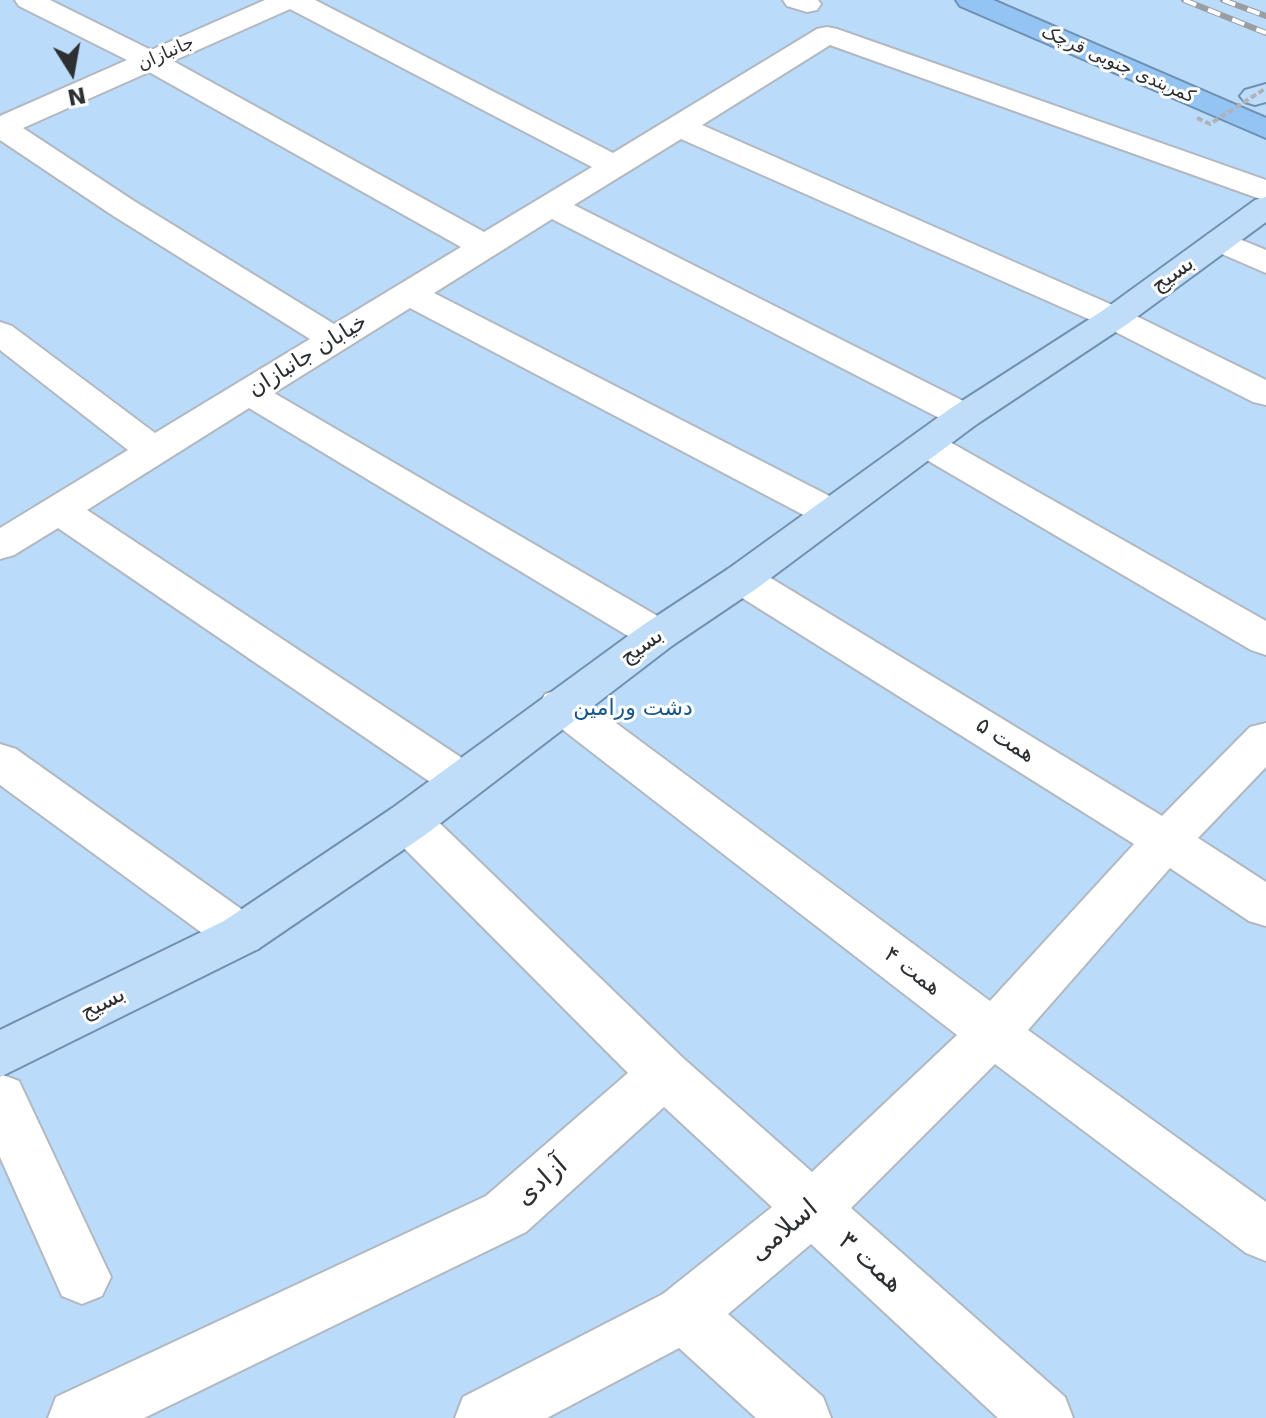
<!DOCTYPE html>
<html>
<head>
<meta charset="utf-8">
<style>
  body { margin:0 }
  #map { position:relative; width:1266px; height:1418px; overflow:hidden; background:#f8fbff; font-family:"DejaVu Sans",sans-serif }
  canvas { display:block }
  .north { position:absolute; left:32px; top:32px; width:80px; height:80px; -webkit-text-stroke:6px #fff; paint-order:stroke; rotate:169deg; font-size:22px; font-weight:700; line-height:32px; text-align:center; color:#2d3033 }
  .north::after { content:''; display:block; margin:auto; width:28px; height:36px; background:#2d3033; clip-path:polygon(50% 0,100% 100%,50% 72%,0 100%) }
</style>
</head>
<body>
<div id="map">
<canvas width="1266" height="1418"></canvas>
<div class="north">N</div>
</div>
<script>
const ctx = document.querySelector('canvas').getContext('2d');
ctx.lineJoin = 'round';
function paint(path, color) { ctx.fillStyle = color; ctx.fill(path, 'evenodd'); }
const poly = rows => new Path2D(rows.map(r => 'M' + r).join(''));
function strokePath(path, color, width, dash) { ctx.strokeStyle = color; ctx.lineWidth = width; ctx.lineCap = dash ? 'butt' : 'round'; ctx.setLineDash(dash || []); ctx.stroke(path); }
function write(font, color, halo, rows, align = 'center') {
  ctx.font = font + ' "DejaVu Sans",Vazirmatn,sans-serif'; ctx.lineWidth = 6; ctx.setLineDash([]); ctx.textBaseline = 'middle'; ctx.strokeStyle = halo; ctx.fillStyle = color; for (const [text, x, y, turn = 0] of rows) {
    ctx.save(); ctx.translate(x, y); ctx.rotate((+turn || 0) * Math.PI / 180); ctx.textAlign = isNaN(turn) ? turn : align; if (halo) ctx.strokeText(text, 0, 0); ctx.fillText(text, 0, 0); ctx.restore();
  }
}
paint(poly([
  [0,0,1266,0,1266,1418,0,1418]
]), '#bbdbfb');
const minor = poly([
  [15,0,50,0,151,50,265,0,315,0,613,153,817,29,827,27,837,29,1266,180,1266,201,830,45,702,125,1126,311,1266,380,1266,405,1253,402,1102,325,681,139,574,205,977,408,983,416,977,424,964,427,951,424,552,219,434,293,845,504,851,513,845,522,831,526,817,522,410,308,274,393,673,625,679,635,673,645,658,650,643,645,249,408,87,510,477,768,484,780,477,792,461,797,445,792,58,528,14,555,0,559,0,528,128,450,0,350,0,322,12,326,155,433,310,339,112,215,0,140,0,116,127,60,19,6,15,0],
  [290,9,592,167,484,232,173,61,290,9],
  [149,72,461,247,334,324,134,201,23,128,149,72],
  [783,0,818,0,821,4,817,10,807,12,787,6,783,0],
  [1220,231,1266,250,1266,273,1208,248,1204,241,1208,234,1220,231],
  [928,433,941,437,1266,621,1266,655,1251,650,915,453,909,445,915,437,928,433],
  [742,565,756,569,1162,816,1250,727,1266,723,1266,767,1198,838,1266,882,1266,926,1249,921,1170,868,1028,1030,1266,1202,1266,1261,1246,1253,995,1064,851,1208,1065,1397,1073,1418,998,1418,811,1244,728,1314,823,1397,831,1418,756,1418,679,1348,547,1418,455,1418,463,1397,663,1294,772,1207,664,1107,526,1232,144,1418,48,1418,56,1397,486,1196,628,1073,391,835,385,822,391,809,408,804,425,809,683,1058,812,1172,957,1035,545,716,539,705,545,694,561,689,577,694,990,1001,1134,844,728,589,722,579,728,569,742,565],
  [0,744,16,749,258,921,266,935,258,949,241,955,224,949,0,785,0,744],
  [0,1074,19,1081,102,1258,111,1277,102,1296,82,1304,62,1296,0,1157,0,1074]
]);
const major = poly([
  [1266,84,1266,102,1255,105,1245,102,1240,96,1245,90,1266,84],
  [1266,197,1266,222,1126,325,977,424,756,589,673,645,425,835,258,949,0,1077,0,1030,224,921,391,809,643,625,728,569,951,408,1102,311,1255,200,1266,197]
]);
const highway = poly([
  [956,0,993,0,1266,118,1266,138,960,6,956,0]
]);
strokePath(minor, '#b1b8c0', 4);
strokePath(major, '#7090b0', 4);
strokePath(highway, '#7090b0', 4);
paint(minor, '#fff');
paint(major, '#bfdcf8');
paint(highway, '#94c4f4');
const rail = poly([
  [1184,0,1266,33],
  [1223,0,1266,16]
]);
strokePath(rail, '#9a9da1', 6);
strokePath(rail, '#fff', 4, [13]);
strokePath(poly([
  [1197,118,1210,124,1266,88]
]), '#afb2b6', 4, [6, 3]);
write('18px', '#2d3033', '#fff', [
  ["جانبازان",166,54,-24],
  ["کمربندی جنوبی قرچک",1118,65,24]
]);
write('22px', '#2d3033', '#fff', [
  ["بسیج",1173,275,-36],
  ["خیابان جانبازان",308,356,-32],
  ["بسیج",642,647,-35],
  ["همت ۵",1005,741,32],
  ["همت ۴",912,972,37],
  ["بسیج",103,1004,-27]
]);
write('22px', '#16568b', '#fff', [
  ["دشت ورامین",633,709]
]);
write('26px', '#2d3033', '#fff', [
  ["آزادی",542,1182,-41],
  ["اسلامی",784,1231,-40],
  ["همت ۳",870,1263,42]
]);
</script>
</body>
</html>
